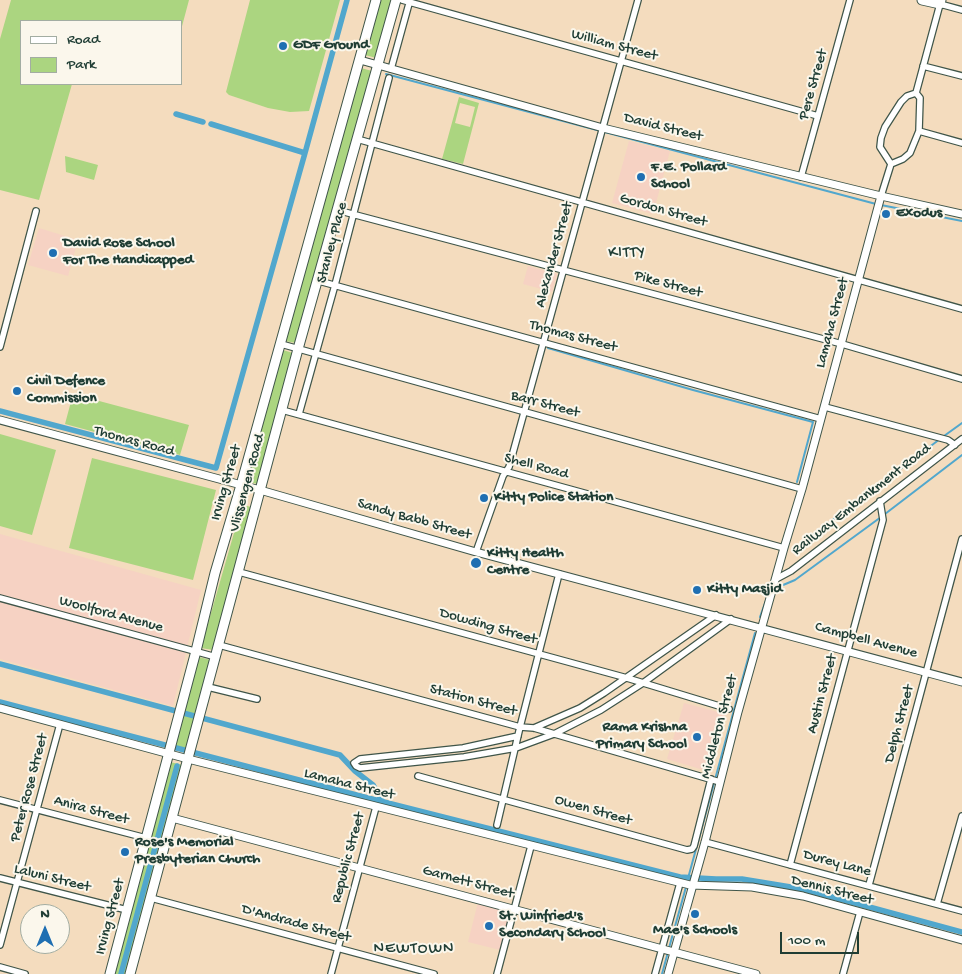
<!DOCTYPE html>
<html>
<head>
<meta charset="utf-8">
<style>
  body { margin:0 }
  #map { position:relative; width:962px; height:974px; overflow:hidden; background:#f4dcbe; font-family:"Gochi Hand",sans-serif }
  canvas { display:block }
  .legend { position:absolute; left:20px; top:20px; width:162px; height:65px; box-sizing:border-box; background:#fbf7ec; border:1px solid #a3ada2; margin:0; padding:6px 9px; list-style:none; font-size:15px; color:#1f3d34 }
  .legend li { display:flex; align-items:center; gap:10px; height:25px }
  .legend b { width:25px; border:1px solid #a3ada2 }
  .north { position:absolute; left:20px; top:904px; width:50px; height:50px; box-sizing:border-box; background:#fbf7ec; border:1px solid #a3ada2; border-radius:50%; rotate:0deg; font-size:14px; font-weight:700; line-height:20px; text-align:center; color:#1f3d34 }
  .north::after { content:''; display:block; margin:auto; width:18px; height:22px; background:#1f6fb2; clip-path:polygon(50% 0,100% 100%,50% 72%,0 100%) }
  .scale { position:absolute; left:780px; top:932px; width:79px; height:22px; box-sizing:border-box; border:2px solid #1f3d34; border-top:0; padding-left:6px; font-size:15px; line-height:18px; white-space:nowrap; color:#1f3d34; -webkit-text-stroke:4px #fbf7ec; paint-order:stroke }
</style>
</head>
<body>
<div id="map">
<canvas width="962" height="974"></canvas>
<ul class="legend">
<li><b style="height:6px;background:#fff"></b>Road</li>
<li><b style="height:14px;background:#abd580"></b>Park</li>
</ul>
<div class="north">N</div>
<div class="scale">100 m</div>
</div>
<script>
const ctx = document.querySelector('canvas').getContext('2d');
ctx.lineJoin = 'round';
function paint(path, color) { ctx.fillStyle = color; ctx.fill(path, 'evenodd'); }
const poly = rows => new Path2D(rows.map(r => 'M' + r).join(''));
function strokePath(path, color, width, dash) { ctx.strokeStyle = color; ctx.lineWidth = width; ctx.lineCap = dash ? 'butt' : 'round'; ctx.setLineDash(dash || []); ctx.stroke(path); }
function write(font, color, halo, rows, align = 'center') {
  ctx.font = font + ' "Gochi Hand",sans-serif'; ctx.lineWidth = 4; ctx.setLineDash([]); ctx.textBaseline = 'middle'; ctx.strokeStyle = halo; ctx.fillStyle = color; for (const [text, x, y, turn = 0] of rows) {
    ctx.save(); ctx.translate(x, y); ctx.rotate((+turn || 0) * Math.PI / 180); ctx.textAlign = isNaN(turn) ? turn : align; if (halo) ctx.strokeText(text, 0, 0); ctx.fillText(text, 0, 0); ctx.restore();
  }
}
paint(poly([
  [629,141,670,151,653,214,612,203],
  [39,228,78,240,68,276,28,265],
  [528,266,557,274,552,292,523,284],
  [0,534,201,590,173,706,0,659],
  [684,703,726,714,710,772,667,759],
  [478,902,510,910,500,950,468,942]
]), '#f6d2c3');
paint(poly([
  [11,0,189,0,181,30,181,21,21,21,21,84,72,84,39,200,0,190,0,39],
  [250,0,340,0,309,111,290,112,268,108,229,95,226,92],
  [380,0,392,0,376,58,365,55],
  [361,68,372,71,296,343,285,341],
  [459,97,479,103,463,164,442,159],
  [460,103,475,107,470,127,455,123],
  [65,156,98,165,94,180,66,172],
  [283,350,293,353,257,484,246,481],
  [73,394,189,425,180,455,65,424],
  [0,434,56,450,32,535,0,526],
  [92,458,216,490,193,580,69,548],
  [242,505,252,507,213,650,201,648],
  [199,657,211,660,186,752,174,748],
  [170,762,183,765,126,974,115,974]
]), '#abd580');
strokePath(poly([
  [386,74,876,204],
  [881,205,962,221],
  [548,348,693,390,813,422,797,482],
  [944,436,962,423],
  [885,514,962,455],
  [794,549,940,439],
  [776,588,795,580,881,517],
  [760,617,769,592],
  [687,882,755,633],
  [669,948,686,887],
  [662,974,668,952]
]), '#51a7cd', 2);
strokePath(poly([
  [176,114,203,122],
  [305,153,347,0],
  [0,411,216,468,305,153,211,124],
  [0,664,340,755,355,771,373,785,383,802],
  [0,702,368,798,680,877,716,879,742,879,803,889,962,932],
  [121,974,177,766]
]), '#51a7cd', 5.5);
const minor = poly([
  [402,0,818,116],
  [923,66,962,76],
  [391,69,410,0],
  [919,131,962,143],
  [357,139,962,309],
  [891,164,903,159,910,153,919,131,920,98,916,93,940,4,962,10],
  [891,164,880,147,881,138,885,127,901,102,907,96,916,93],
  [801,177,850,0],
  [881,196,891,164],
  [337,210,842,344,962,379],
  [319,281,821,419],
  [281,344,802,489],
  [0,347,36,211],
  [825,407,948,440,955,445],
  [282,410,784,548],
  [299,414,335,285,389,78],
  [476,552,503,476,509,467,638,0],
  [239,572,627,678,729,709],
  [776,579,791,571,962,439],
  [0,598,216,657],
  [219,645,520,727,534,728,720,782],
  [208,687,257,699],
  [534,728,580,708,604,693,716,615],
  [518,736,463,748,360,759,354,763,356,766,360,768,464,757,516,748,554,734,601,710,643,683,731,619],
  [418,776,687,850,692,849,694,846,711,779],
  [0,800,146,838],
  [497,825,520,727,559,574],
  [705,842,962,911],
  [790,865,883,520,880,501],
  [0,878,127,910],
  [869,885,962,539],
  [151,898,434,974],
  [937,904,962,816],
  [0,945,60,724],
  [0,967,25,974],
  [331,974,376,807],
  [497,974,531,846],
  [655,974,680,883],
  [843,974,860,912]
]);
const tertiary = poly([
  [360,60,603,128,881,196,962,214],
  [0,420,260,490,476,552,962,682],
  [0,708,188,759,690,885,752,887,803,896,962,940],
  [172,818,756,974],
  [668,974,705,842,738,712,784,548,802,489,881,196]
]);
const primary = poly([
  [922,0,940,4,941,0],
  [110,974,196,651,215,573,241,485,376,0],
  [130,974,298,349,396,0]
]);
strokePath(minor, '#3f5549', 8);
strokePath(tertiary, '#3f5549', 9);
strokePath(primary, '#3f5549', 11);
strokePath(minor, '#fff', 5.5);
strokePath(tertiary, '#fff', 7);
strokePath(primary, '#fff', 9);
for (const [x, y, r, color] of [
  [283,46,5,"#1f6fb2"],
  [641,177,5,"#1f6fb2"],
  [886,214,5,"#1f6fb2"],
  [53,253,5,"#1f6fb2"],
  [17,391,5,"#1f6fb2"],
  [484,498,5,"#1f6fb2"],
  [476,563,6,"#1f6fb2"],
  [697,590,5,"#1f6fb2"],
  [697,737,5,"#1f6fb2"],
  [125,852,5,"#1f6fb2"],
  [695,914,5,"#1f6fb2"],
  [489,926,5,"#1f6fb2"]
]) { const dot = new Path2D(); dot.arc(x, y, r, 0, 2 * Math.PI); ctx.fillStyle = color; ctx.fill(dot); strokePath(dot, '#fbf7ec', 2); }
write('bold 15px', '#1f3d34', '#fbf7ec', [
  ["GDF Ground",293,46],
  ["F.E. Pollard",651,168],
  ["School",651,185],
  ["Exodus",896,214],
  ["David Rose School",63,244],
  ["For The Handicapped",63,261],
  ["Civil Defence",27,382],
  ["Commission",27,399],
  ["Kitty Police Station",494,498],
  ["Kitty Health",487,554],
  ["Centre",487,571],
  ["Kitty Masjid",707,590],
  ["Rama Krishna",687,728,"right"],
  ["Primary School",687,745,"right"],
  ["Rose's Memorial",135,843],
  ["Presbyterian Church",135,860],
  ["St. Winfried's",499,917],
  ["Secondary School",499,934],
  ["Mae's Schools",695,931,"center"]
], 'left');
write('15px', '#1f3d34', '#fbf7ec', [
  ["William Street",614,46,15],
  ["Pere Street",814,85,-74],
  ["David Street",663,128,14],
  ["Gordon Street",663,211,16],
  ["Stanley Place",333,243,-75],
  ["Alexander Street",555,255,-75],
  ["Pike Street",668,285,15],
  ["Lamaha Street",833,323,-75],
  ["Thomas Street",573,337,15],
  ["Barr Street",545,405,15],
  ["Thomas Road",134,442,15],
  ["Shell Road",536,467,15],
  ["Irving Street",227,483,-74],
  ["Vlissengen Road",248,483,-75],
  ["Railway Embankment Road",862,500,-38],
  ["Sandy Babb Street",414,520,16],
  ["Woolford Avenue",111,615,15],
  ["Dowding Street",488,627,16],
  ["Campbell Avenue",866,641,15],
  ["Austin Street",823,694,-75],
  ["Station Street",473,701,15],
  ["Delph Street",900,724,-75],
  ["Middleton Street",720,727,-75],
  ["Lamaha Street",349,785,14],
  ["Peter Rose Street",30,788,-75],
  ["Anira Street",91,811,15],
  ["Owen Street",593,811,16],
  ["Republic Street",349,858,-75],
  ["Durey Lane",837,864,15],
  ["Laluni Street",52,879,14],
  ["Garnett Street",468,883,15],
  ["Dennis Street",832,891,14],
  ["Irving Street",111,917,-75],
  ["D'Andrade Street",296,924,15]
]);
ctx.letterSpacing = '1px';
write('16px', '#1f3d34', '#fbf7ec', [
  ["KITTY",627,254],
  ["NEWTOWN",414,950]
]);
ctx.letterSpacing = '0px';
</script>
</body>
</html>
